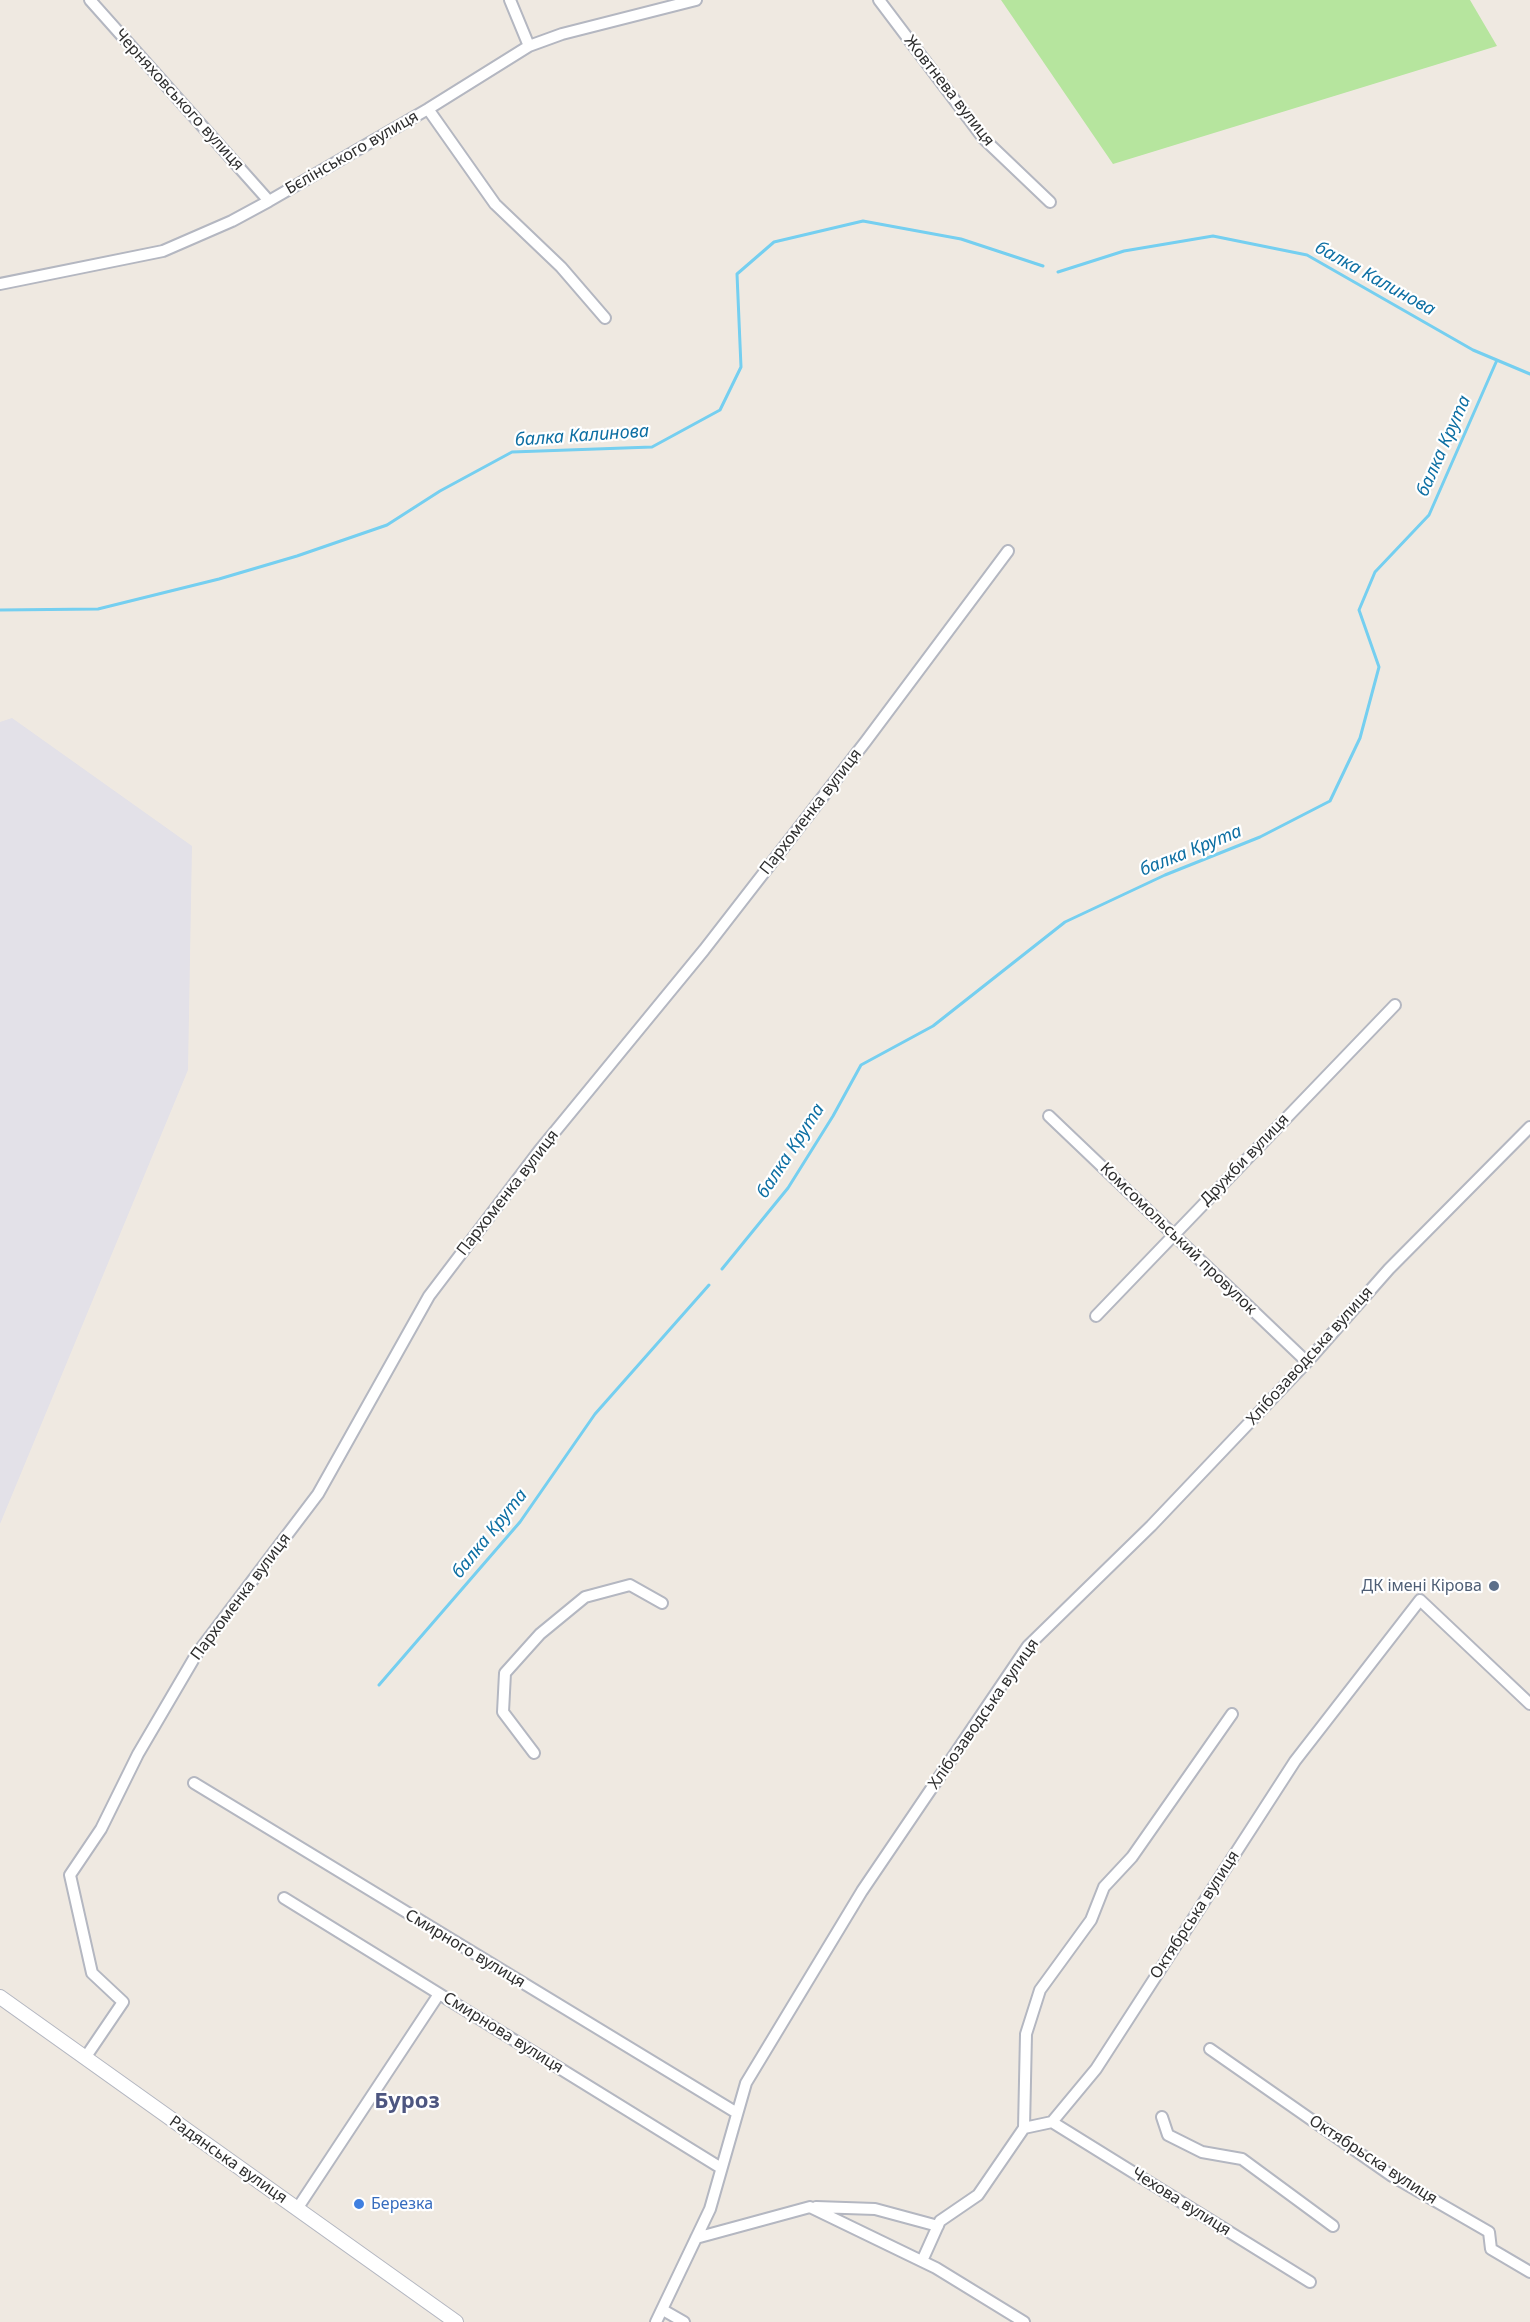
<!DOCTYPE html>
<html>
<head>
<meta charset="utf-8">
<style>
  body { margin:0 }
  canvas { display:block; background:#efe9e1 }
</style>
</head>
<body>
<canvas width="1530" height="2322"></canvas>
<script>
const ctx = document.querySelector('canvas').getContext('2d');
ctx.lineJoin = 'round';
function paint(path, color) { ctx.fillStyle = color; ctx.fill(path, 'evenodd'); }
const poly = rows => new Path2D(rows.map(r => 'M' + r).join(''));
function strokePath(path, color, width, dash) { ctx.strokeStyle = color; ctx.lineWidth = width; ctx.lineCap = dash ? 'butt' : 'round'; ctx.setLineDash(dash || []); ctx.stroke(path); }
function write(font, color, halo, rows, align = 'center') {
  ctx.font = font + ' "Noto Sans",sans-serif'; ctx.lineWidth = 4.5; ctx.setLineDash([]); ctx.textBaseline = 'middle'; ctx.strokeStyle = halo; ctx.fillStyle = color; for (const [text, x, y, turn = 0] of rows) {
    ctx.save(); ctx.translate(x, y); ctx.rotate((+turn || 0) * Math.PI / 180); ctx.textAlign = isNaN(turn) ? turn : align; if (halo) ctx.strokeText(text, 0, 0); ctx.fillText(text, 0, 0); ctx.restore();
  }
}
paint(poly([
  [12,718,192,846,188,1070,0,1524,0,722]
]), '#e3e1e8');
paint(poly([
  [1001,0,1470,0,1497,46,1113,164]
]), '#b6e59e');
strokePath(poly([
  [1058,272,1124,251,1213,236,1307,255,1473,350,1530,374],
  [0,610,98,609,219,579,297,556,387,525,440,491,512,452,652,447,720,410,741,367,737,274,774,242,863,221,961,239,1043,266],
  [722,1269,788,1188,833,1116,861,1065,933,1026,1065,922,1165,875,1260,837,1330,801,1360,738,1379,667,1359,610,1375,572,1429,515,1497,360],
  [379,1685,520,1522,595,1414,709,1285]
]), '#75cff0', 3);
const minor = poly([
  [90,0,269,201],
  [510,0,529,46],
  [879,0,984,139,1050,202],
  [428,109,495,204,561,267,605,318],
  [0,284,163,251,232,221,269,201,428,109,529,46,562,34,696,0],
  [1049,1116,1307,1362],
  [1096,1316,1395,1005],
  [534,1753,503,1712,505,1673,540,1634,585,1597,630,1585,662,1603],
  [194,1783,737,2113],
  [284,1898,721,2168],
  [1210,2049,1392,2176,1489,2232,1491,2249,1530,2272],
  [85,2058,123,2002,92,1973,70,1875,101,1829,138,1754,196,1655,318,1494,429,1296,539,1151,704,950,866,741,1008,551],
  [1162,2117,1168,2135,1202,2152,1242,2159,1333,2226],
  [1052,2122,1310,2282],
  [1024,2128,1026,2034,1040,1990,1091,1920,1104,1887,1132,1857,1232,1714],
  [816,2207,875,2209,938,2226],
  [297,2209,439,1994],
  [696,2238,810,2207,936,2268,1024,2322],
  [922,2261,940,2221,978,2195,1024,2128,1052,2122,1096,2069,1295,1761,1420,1600,1530,1704],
  [663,2310,684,2322],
  [656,2322,710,2209,746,2083,862,1891,1028,1646,1151,1526,1307,1362,1389,1269,1530,1127]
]);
const tertiary = poly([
  [0,1997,456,2322]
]);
strokePath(minor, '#b4b7c1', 14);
strokePath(tertiary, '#b4b7c1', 16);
strokePath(minor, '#fff', 10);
strokePath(tertiary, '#fff', 14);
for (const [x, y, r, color] of [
  [1494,1586,6,"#5c6f8a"],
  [359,2204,6,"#3f7fe0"]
]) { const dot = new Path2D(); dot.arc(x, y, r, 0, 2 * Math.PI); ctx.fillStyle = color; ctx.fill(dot); strokePath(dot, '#fff', 2); }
write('16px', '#2e2e2e', '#fff', [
  ["Жовтнева вулиця",949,91,52],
  ["Черняховського вулиця",179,100,48],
  ["Бєлінського вулиця",352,153,-30],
  ["Пархоменка вулиця",811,812,-52],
  ["Дружби вулиця",1245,1160,-46],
  ["Пархоменка вулиця",508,1193,-52],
  ["Комсомольський провулок",1178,1239,44],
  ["Хлібозаводська вулиця",1310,1356,-48],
  ["Пархоменка вулиця",241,1597,-53],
  ["Хлібозаводська вулиця",984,1714,-55],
  ["Октябрська вулиця",1195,1915,-57],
  ["Смирного вулиця",465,1949,31],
  ["Смирнова вулиця",503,2033,32],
  ["Радянська вулиця",228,2160,35],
  ["Октябрьска вулиця",1373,2160,33],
  ["Чехова вулиця",1181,2202,32]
]);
write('16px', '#4e5e75', '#fff', [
  ["ДК імені Кірова",1482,1586]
], 'right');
write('16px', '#366cbe', '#fff', [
  ["Березка",371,2204]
], 'left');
write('italic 18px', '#0d6fa3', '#fff', [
  ["балка Калинова",1375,279,29],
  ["балка Калинова",582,436,-4],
  ["балка Крута",1444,446,-66],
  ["балка Крута",1191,851,-22],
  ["балка Крута",791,1151,-57],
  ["балка Крута",490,1534,-51]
]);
write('bold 22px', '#4d5680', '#fff', [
  ["Буроз",407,2102]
]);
</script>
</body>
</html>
